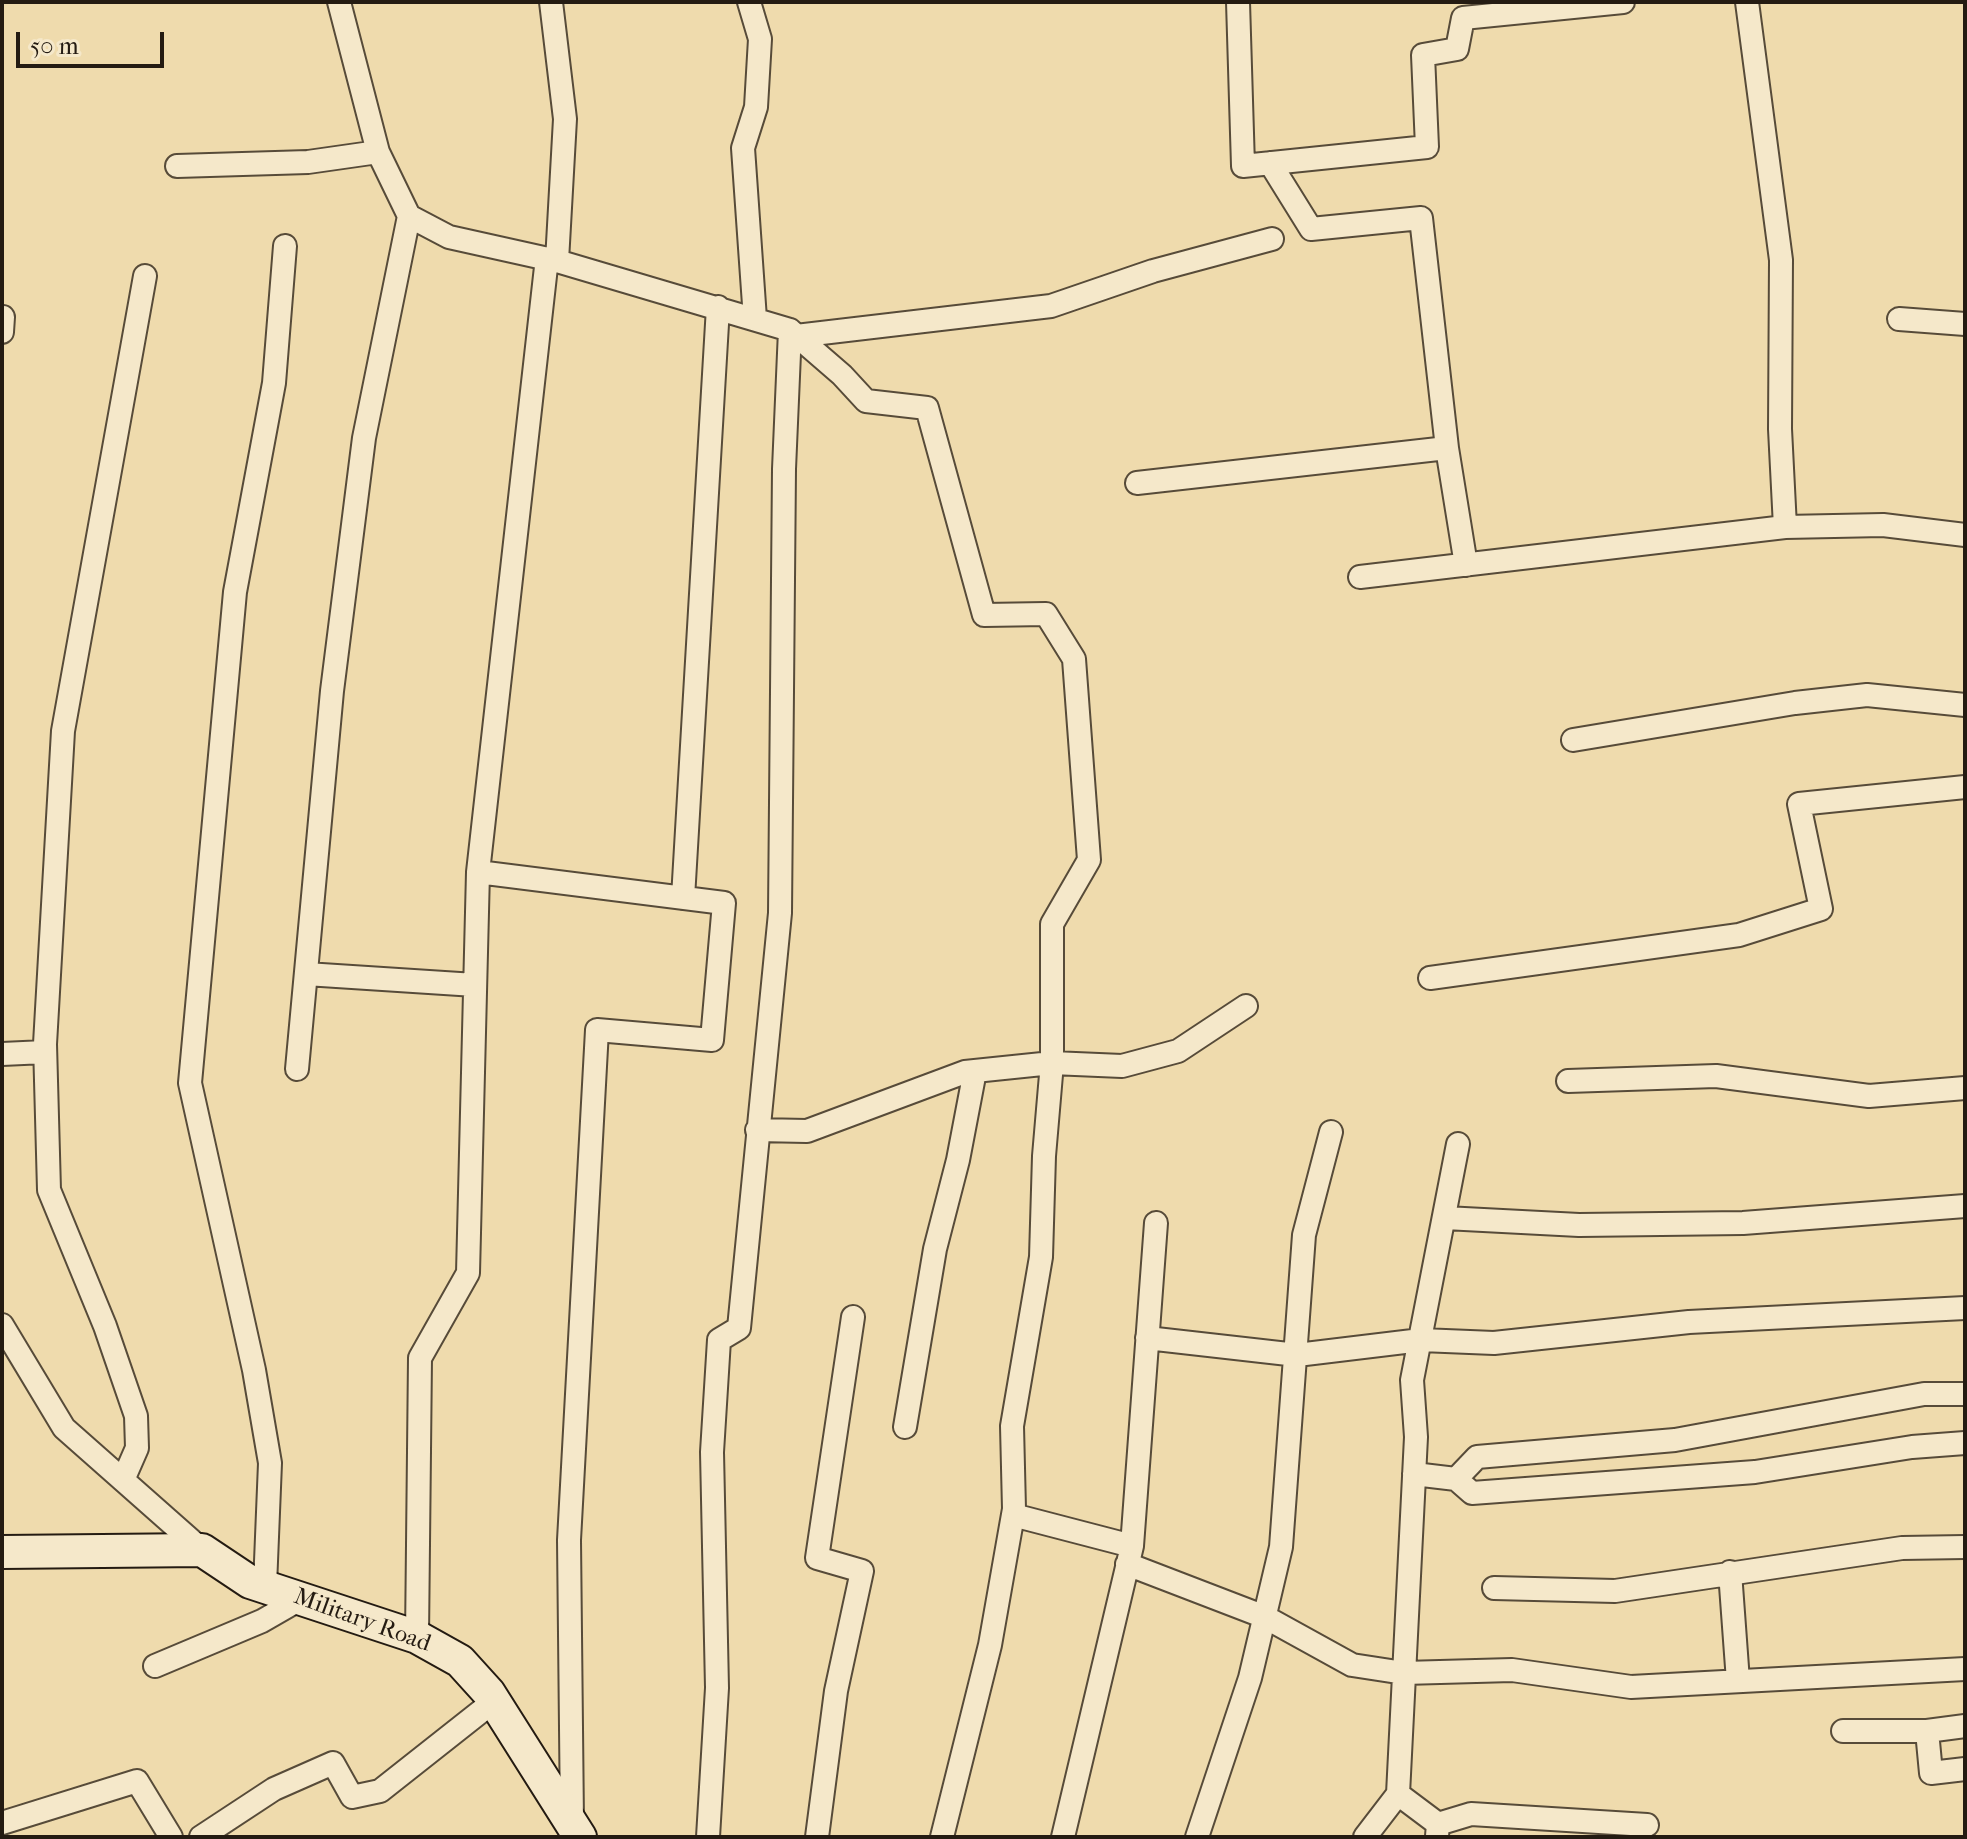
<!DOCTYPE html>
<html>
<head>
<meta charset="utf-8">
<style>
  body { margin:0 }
  #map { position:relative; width:1967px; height:1839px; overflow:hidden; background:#efdbad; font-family:"IM FELL French Canon",serif }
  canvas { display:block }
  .frame { position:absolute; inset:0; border:4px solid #241b12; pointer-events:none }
  .scale { position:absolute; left:16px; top:32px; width:148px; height:36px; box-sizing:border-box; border:4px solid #241b12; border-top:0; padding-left:10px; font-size:24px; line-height:28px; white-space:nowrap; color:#241b12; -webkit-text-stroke:6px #f5e8ca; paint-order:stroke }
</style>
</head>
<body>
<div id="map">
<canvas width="1967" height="1839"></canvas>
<div class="frame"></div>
<div class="scale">50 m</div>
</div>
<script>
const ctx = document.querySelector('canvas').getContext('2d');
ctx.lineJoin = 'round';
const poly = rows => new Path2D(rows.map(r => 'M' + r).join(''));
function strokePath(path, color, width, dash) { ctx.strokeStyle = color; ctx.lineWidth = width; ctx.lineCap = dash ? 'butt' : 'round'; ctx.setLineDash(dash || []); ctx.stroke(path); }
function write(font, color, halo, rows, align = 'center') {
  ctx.font = font + ' "IM FELL French Canon",serif'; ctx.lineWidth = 6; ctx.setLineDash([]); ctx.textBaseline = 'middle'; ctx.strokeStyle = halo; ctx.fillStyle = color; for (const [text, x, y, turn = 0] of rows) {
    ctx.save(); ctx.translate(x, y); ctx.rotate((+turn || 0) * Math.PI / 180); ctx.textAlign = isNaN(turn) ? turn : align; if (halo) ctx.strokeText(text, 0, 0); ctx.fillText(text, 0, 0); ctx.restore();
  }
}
const street = poly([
  [339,2,378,152,409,216,449,237,557,261,790,330,842,375,866,401,927,408,984,615,1046,614,1074,659,1089,860,1052,924,1052,1063,1044,1156,1041,1257,1012,1426,1014,1509,990,1645,942,1837],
  [551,2,565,119,557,261],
  [749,2,760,39,756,107,743,148,755,319],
  [1238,2,1243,166,1427,147,1423,55,1457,49,1463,18,1623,2],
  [1747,2,1781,260,1780,429,1785,527],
  [1270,163,1311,229,1421,218,1447,448],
  [177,166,308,162,378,152],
  [1899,319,1965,324],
  [2,332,3,317],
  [796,336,1051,306,1153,271,1272,239],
  [1137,483,1447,448,1466,565],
  [1360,577,1785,527,1883,525,1965,535],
  [1573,740,1795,703,1867,695,1965,705],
  [478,872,724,903,712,1040,597,1030,569,1540,572,1821],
  [683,898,718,307],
  [306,974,475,985],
  [1430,978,1739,935,1821,909,1799,804,1965,787],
  [2,1054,45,1052],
  [297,1069,332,691,364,438,409,216],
  [1568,1081,1716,1076,1869,1096,1965,1088],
  [757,1130,807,1131,965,1072,1052,1063,1122,1066,1178,1051,1246,1006],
  [1445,1218,1579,1225,1743,1223,1965,1206],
  [2,1325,64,1428,202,1550],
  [1147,1338,1297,1355,1421,1340,1494,1343,1689,1322,1965,1308],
  [905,1427,935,1249,958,1160,975,1071],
  [1414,1474,1456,1479,1472,1493,1755,1472,1912,1447,1965,1443],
  [1456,1479,1477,1457,1675,1440,1924,1394,1965,1394],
  [123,1480,137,1448,136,1416,105,1326,49,1190,45,1044,63,731,145,276],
  [1013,1515,1132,1546],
  [1127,1564,1265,1617,1352,1665,1404,1673,1512,1670,1631,1687,1965,1669],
  [1730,1572,1738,1681],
  [265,1586,270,1463,254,1370,190,1083,235,592,274,383,285,246],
  [1494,1588,1615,1591,1902,1548,1965,1547],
  [417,1637,420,1358,468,1273,478,872,547,258],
  [155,1666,262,1621,302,1598],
  [1843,1731,1927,1731,1965,1726],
  [1927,1731,1931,1773,1965,1769],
  [1398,1794,1438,1824,1437,1836],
  [2,1823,137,1781,171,1837],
  [1438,1824,1471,1814,1647,1825],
  [201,1837,274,1789,333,1763,352,1797,380,1791,494,1701],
  [708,1837,717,1688,712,1452,719,1340,739,1328,780,913,784,469,790,330],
  [817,1837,836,1691,862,1571,817,1558,853,1317],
  [1063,1837,1132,1546,1156,1223],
  [1197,1837,1250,1678,1281,1547,1304,1235,1331,1132],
  [1365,1837,1398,1794,1416,1437,1412,1380,1458,1144]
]);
const secondary = poly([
  [2,1552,202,1550,250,1582,417,1637,460,1661,489,1693,580,1837]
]);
strokePath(street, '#574b39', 26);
strokePath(secondary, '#241b12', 36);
strokePath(street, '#f5e8ca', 22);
strokePath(secondary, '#f5e8ca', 32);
write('24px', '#241b12', '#f5e8ca', [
  ["Military Road",362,1621,20]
]);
</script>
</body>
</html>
